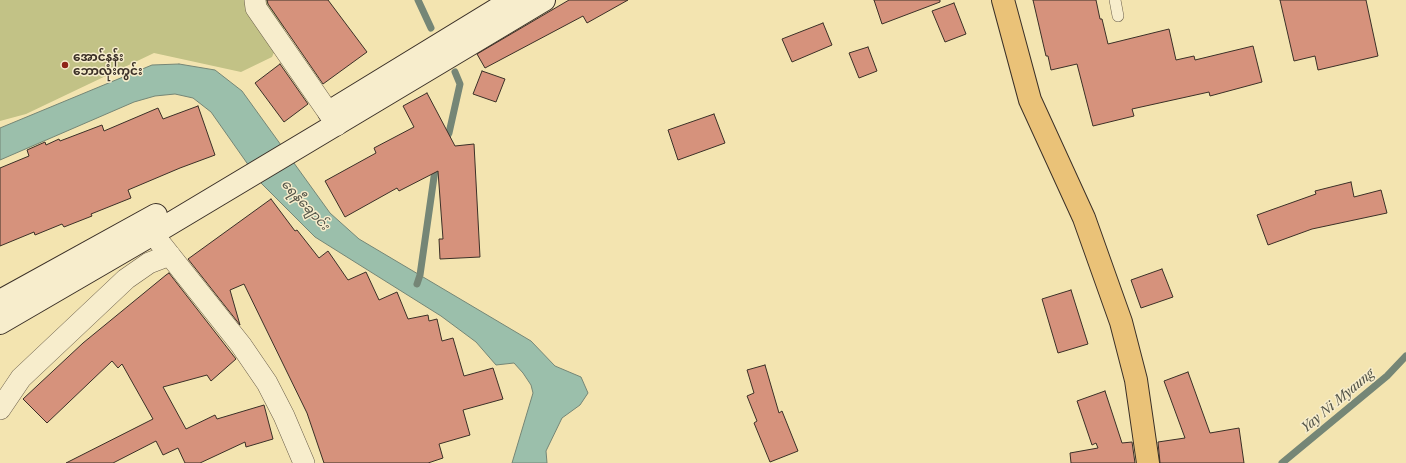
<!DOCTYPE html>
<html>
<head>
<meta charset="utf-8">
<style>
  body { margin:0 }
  canvas { display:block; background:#f3e4b0 }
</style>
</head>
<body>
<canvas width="1406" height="463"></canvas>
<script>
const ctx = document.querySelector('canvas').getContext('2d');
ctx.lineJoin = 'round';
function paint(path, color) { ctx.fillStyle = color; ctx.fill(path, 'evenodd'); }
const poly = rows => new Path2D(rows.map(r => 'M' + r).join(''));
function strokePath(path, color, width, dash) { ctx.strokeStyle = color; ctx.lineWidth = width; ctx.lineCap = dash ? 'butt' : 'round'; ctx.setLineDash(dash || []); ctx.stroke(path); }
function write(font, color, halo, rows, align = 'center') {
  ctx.font = font + ' "Libre Caslon Text","Noto Sans Myanmar",serif'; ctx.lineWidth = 3; ctx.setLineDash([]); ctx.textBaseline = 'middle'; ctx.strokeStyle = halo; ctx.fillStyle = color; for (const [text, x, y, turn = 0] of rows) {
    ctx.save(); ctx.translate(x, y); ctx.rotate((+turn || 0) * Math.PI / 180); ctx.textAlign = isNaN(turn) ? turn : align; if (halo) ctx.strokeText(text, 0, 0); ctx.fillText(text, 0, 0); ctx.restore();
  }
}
paint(poly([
  [0,0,297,0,272,57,241,72,154,53,26,114,0,121]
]), '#c2c286');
const water = poly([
  [179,64,215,70,242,91,330,213,359,239,531,341,555,366,581,377,588,393,580,405,562,418,546,451,547,463,512,463,533,393,531,385,523,373,514,363,496,365,476,342,441,316,315,237,261,183,211,112,193,98,175,94,155,96,134,102,0,160,0,128,152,65,179,64]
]);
paint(water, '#9bbfab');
strokePath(water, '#758676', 1);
strokePath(poly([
  [418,0,431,28],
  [444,142,449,133,460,84,455,72],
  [417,284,420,275,436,163],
  [1282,463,1387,376,1406,356]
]), '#758676', 7);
const building = poly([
  [267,0,328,0,367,52,323,84,268,4,267,0],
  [569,0,628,0,587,23,583,16,485,68,477,54,569,0],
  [874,0,940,0,940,2,882,24,874,0],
  [1033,0,1096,0,1100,19,1102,19,1108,44,1169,29,1176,60,1194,56,1195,60,1253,46,1262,82,1210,96,1209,92,1132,109,1134,116,1093,126,1077,64,1051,70,1048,56,1046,56,1033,0],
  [1280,0,1366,0,1378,56,1318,70,1315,56,1294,61,1280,0],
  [954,3,966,34,945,42,932,11,954,3],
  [823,23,832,45,792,62,782,39,823,23],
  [868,47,877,71,859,78,849,53,868,47],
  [280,64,308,104,284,122,255,83,280,64],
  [482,71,505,79,496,102,473,94,482,71],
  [427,93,455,146,474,144,480,257,440,259,439,239,443,239,438,171,399,191,397,188,345,217,325,181,376,153,374,148,414,127,403,106,427,93],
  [198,106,215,155,180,168,128,190,131,198,91,214,92,216,64,227,62,224,35,235,34,232,0,246,0,168,29,156,27,150,45,142,46,145,59,139,60,141,102,125,104,131,158,108,163,119,198,106],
  [714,114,725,143,678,160,668,130,714,114],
  [1351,182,1354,197,1381,190,1387,213,1312,229,1268,245,1257,215,1316,194,1315,191,1351,182],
  [271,199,295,231,297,230,319,258,328,251,348,280,366,272,379,300,397,292,408,319,428,315,429,321,437,319,442,341,453,338,464,376,493,368,503,399,463,410,470,435,439,444,443,458,428,463,324,463,307,413,244,284,230,290,240,325,188,259,271,199],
  [1162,269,1173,297,1141,308,1131,280,1162,269],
  [169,273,236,359,211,381,207,375,163,387,186,429,215,415,217,419,264,405,273,439,246,447,245,442,200,463,185,463,178,448,163,455,156,441,113,463,66,463,153,419,122,364,118,368,112,361,47,423,23,399,83,343,166,275,169,273],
  [1071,290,1088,344,1058,353,1042,299,1071,290],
  [765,365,779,413,782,411,798,451,770,462,754,423,757,421,747,396,754,393,747,370,765,365],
  [1188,372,1210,433,1239,428,1244,463,1160,463,1158,442,1185,438,1164,381,1188,372],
  [1105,391,1122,443,1132,442,1135,463,1071,463,1070,453,1098,448,1096,443,1092,445,1077,401,1105,391]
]);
paint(building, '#d6927c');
strokePath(building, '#3b3027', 1);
const lane = poly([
  [1115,0,1118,16]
]);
const street = poly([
  [255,0,256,8,337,125],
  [145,222,153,234,241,345,267,383,284,416,304,463],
  [0,409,21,378,126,279,149,263,170,255]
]);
const secondary = poly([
  [329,112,512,0],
  [0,301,156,215],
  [0,323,153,234,544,0]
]);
const primary = poly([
  [1003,0,1030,100,1084,218,1121,322,1136,380,1148,463]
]);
strokePath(lane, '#695d49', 12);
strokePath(street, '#695d49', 22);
strokePath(secondary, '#3b3027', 24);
strokePath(primary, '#3b3027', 24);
strokePath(lane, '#f7edcc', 11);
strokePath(street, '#f7edcc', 21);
strokePath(secondary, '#f7edcc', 22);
strokePath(primary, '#eac278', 22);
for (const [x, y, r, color] of [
  [65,65,4,"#8f2418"]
]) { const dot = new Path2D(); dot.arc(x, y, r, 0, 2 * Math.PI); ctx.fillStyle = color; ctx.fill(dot); strokePath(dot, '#f7edcc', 1.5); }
write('bold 12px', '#3b3027', '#f7edcc', [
  ["အောင်နန်း",73,58],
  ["ဘောလုံးကွင်း",73,72]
], 'left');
write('italic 13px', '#535448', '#f7edcc', [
  ["ရေနီချောင်း",305,205,47],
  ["Yay Ni Myaung",1338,401,-40]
]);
</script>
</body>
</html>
